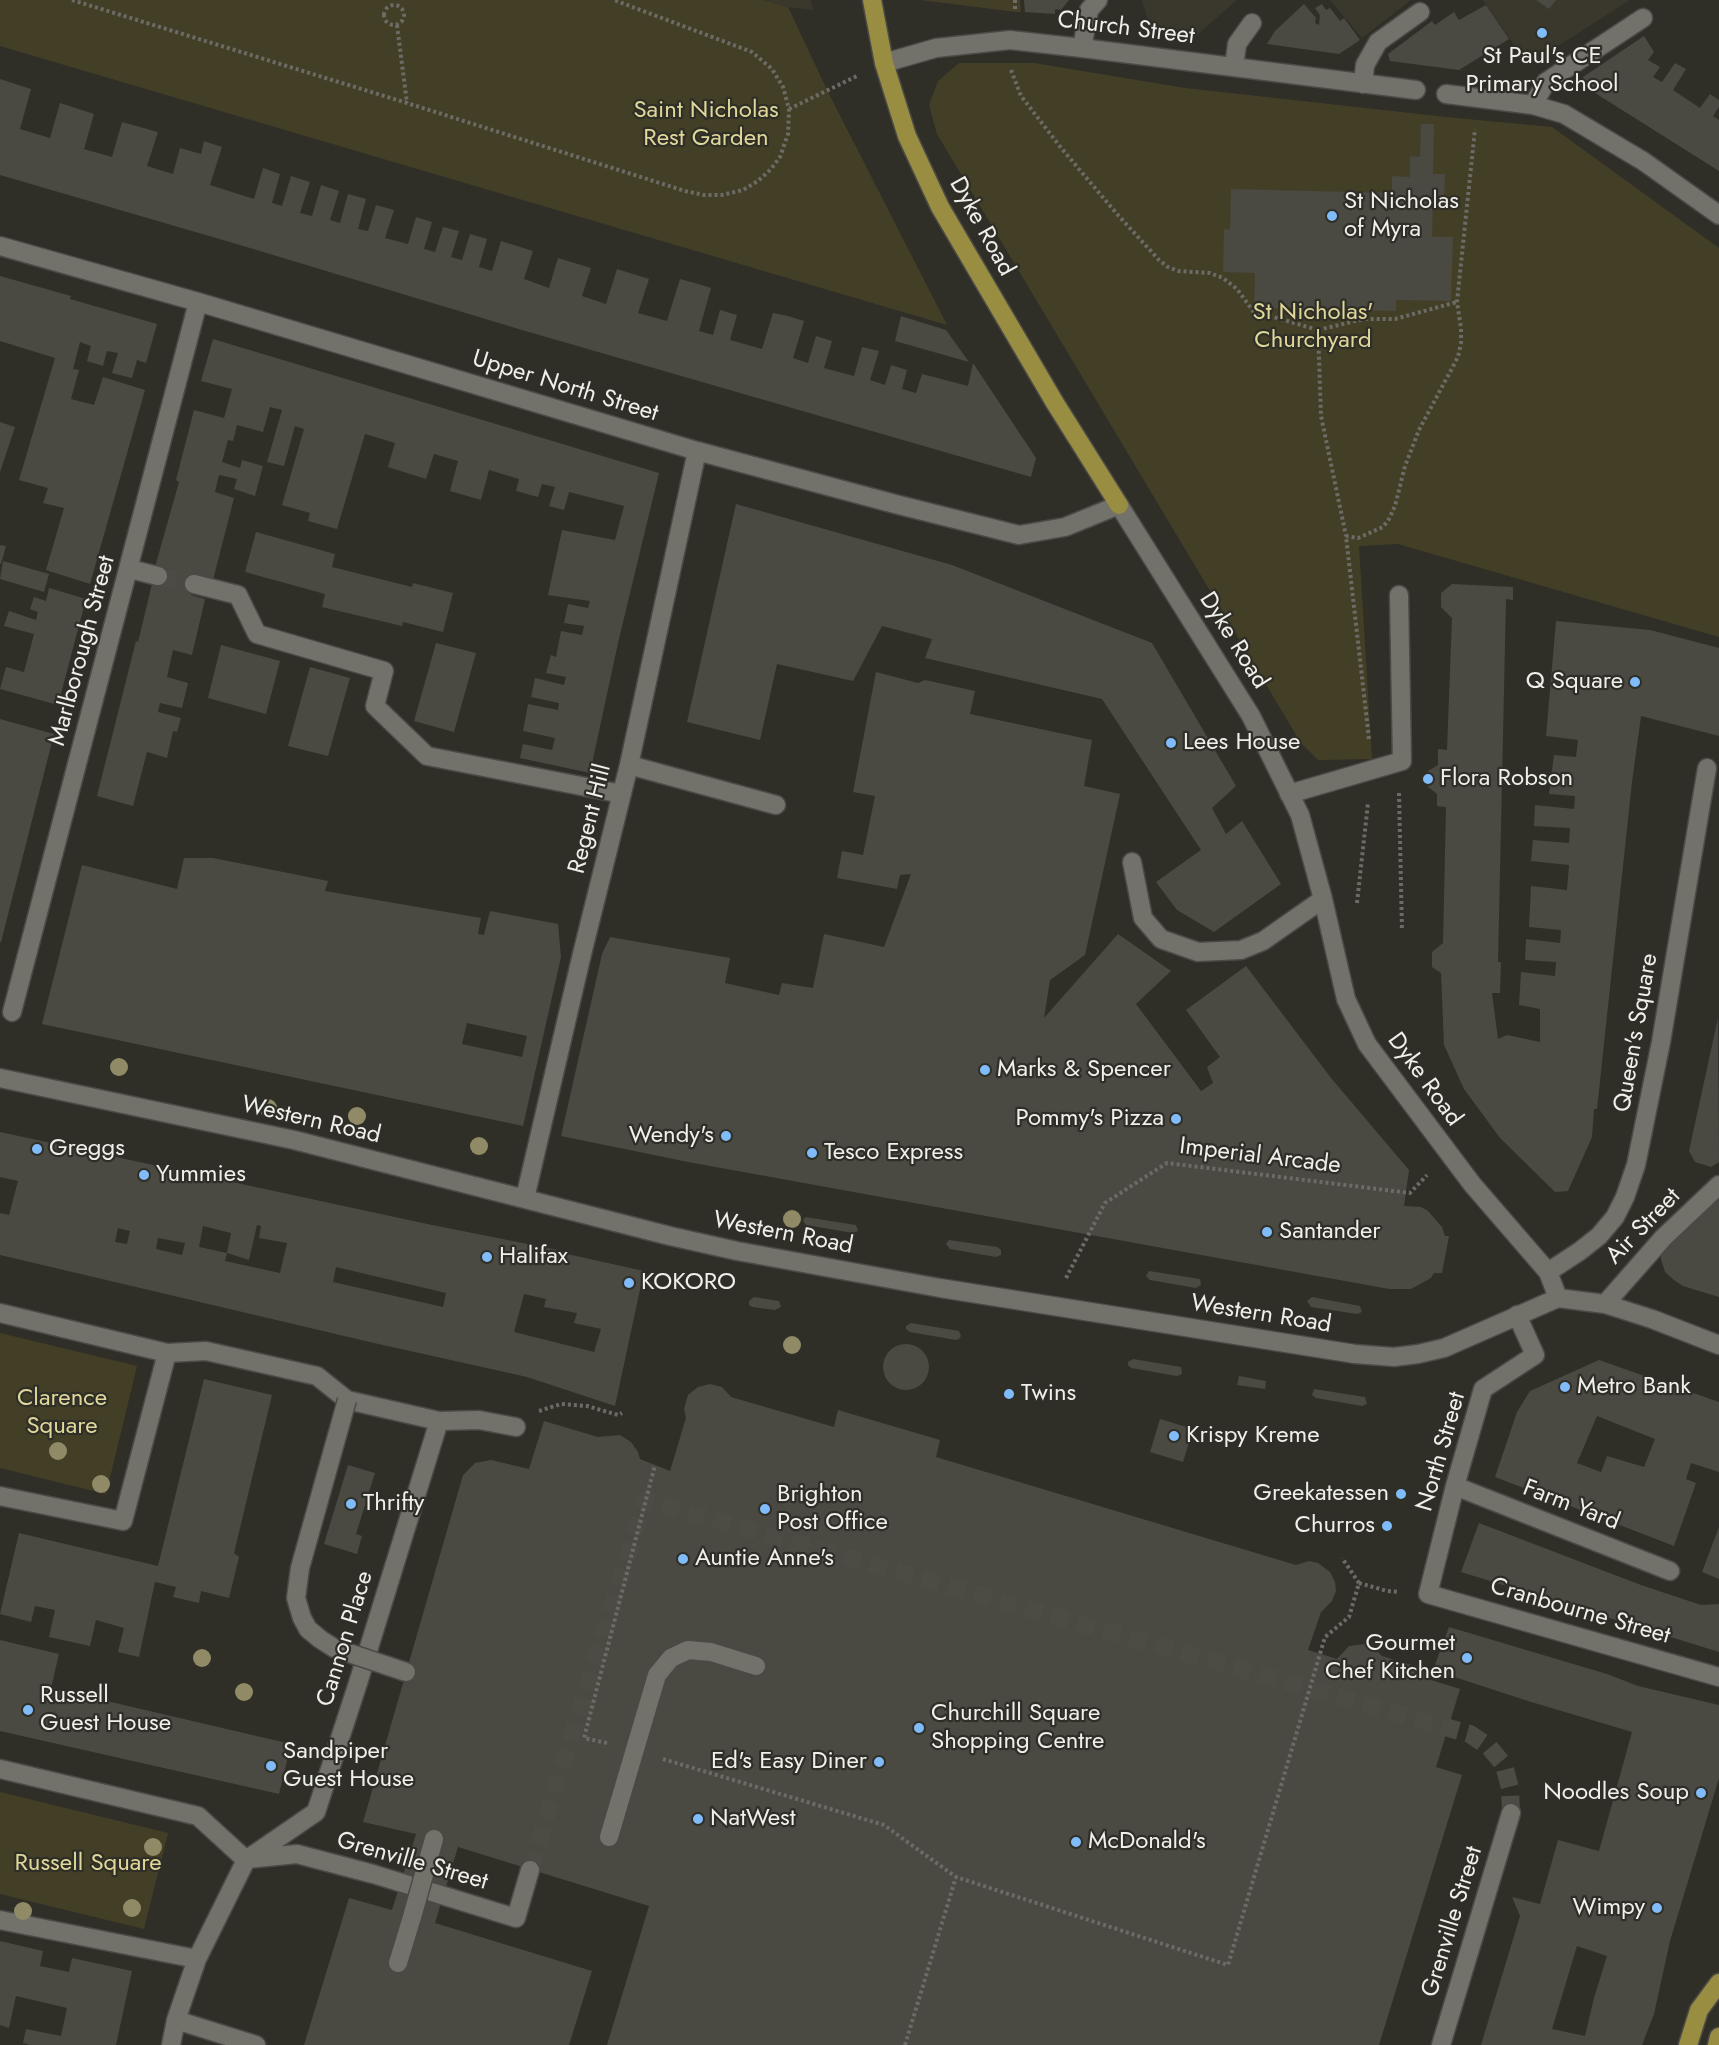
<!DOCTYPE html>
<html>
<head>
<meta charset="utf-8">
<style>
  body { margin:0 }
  canvas { display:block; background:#2f2e27 }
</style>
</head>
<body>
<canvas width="1719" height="2045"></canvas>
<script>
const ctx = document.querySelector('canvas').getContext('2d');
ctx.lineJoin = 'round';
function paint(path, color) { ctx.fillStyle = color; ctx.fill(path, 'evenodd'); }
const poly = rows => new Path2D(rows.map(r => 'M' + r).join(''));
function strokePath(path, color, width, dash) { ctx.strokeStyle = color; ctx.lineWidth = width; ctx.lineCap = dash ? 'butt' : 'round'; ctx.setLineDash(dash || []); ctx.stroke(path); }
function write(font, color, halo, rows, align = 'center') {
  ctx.font = font + ' Jost,sans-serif'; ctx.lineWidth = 4.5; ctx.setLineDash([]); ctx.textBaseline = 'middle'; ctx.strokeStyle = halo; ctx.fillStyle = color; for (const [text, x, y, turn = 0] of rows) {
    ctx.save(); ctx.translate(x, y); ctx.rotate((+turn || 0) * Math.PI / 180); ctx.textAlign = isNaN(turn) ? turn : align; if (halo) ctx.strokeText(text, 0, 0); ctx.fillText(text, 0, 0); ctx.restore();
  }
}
paint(poly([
  [762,0,811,0,813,10,788,7],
  [1142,0,1237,0,1197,35,1151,29],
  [1330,0,1411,0,1362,38],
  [1483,0,1630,0,1528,65]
]), '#3a382c');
paint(poly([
  [0,0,762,0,788,7,827,90,947,325,0,46],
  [920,0,1020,0,1021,12,1016,12],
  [959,63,1034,63,1185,88,1446,117,1552,127,1719,248,1719,637,1398,544,1359,546,1372,759,1318,760,1301,743,937,134,929,105,938,81],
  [0,1333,137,1366,106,1494,0,1468],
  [0,1792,168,1833,144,1929,0,1894]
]), '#433f27');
paint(poly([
  [1024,0,1069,0,1061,10,1055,9,1055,14,1025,12],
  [1536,0,1556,0,1549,9],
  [1304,4,1316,18,1315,23,1319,25,1320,15,1315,8,1322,4,1326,10,1330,8,1340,21,1344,18,1360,40,1339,54,1267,44,1275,31],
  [1486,5,1509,39,1459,70,1390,61,1388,54,1432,21,1435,25,1454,12,1459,20],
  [1644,36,1654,52,1648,60,1660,67,1653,77,1662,82,1675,63,1686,69,1673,90,1700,108,1710,94,1719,100,1719,107,1713,116,1719,120,1719,171,1584,86,1583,77],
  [0,79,31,89,20,129,50,138,60,103,94,114,84,149,112,157,122,122,158,132,147,166,173,174,180,148,201,154,204,141,222,147,210,185,254,199,263,168,280,174,272,203,282,206,291,176,310,182,300,213,312,216,321,185,339,191,330,220,340,223,348,194,366,199,358,229,368,231,376,205,394,210,385,238,408,244,416,217,432,222,424,249,435,252,443,227,459,231,451,257,462,260,470,234,487,239,479,267,492,271,501,241,533,251,524,279,549,288,558,258,591,268,582,296,606,304,617,269,649,279,638,313,667,321,680,279,695,283,711,288,699,331,713,335,720,310,737,315,730,340,762,349,773,313,788,316,804,321,793,358,808,363,816,336,832,341,824,368,854,376,862,347,879,351,870,380,885,385,891,365,907,370,902,389,916,393,922,374,968,386,973,363,1036,458,1031,477,522,330,240,245,0,175],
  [1421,124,1434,124,1433,174,1445,174,1444,202,1433,201,1432,237,1453,237,1451,301,1396,300,1396,311,1254,308,1255,273,1223,272,1224,229,1230,230,1231,189,1392,193,1392,176,1410,177,1410,156,1420,157],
  [0,276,71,296,70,299,157,324,146,363,137,360,132,378,112,373,118,353,107,351,103,366,87,361,91,346,80,342,73,369,79,370,71,399,94,405,103,377,145,390,90,584,46,570,64,508,43,503,48,488,19,480,55,358,0,341],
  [901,316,946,330,969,362,895,341],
  [213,339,659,473,618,643,590,773,520,758,523,744,552,750,555,738,523,731,528,704,558,710,559,703,531,697,535,678,564,685,566,677,546,673,551,655,556,657,561,631,582,635,584,626,564,623,568,604,588,608,590,601,548,595,562,530,615,540,624,506,569,492,564,510,549,506,555,487,542,484,538,497,516,491,519,479,489,470,481,500,450,491,458,461,434,454,426,479,388,467,395,443,365,434,337,529,308,521,310,513,282,505,304,429,295,426,284,466,267,462,282,410,270,407,263,432,237,425,233,441,228,440,222,462,240,468,242,460,263,466,255,496,234,489,237,479,219,475,215,492,234,498,213,580,196,576,191,595,205,599,192,655,173,650,167,677,188,683,182,708,160,703,158,712,181,718,177,732,173,731,167,758,147,752,133,806,97,796,136,641,138,642,152,584,155,586,158,576,155,567,179,482,176,480,194,410,224,418,232,389,201,381],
  [0,422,15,427,0,472],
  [736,504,952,565,1152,643,1236,786,1212,808,1226,834,1242,821,1281,884,1214,932,1177,910,1156,882,1201,850,1102,699,925,658,932,639,882,626,853,681,777,664,760,740,687,722],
  [256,532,335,554,332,567,412,587,413,583,453,593,443,632,403,622,402,626,322,607,325,594,245,572],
  [0,545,6,546,1,564,0,564],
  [3,561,49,574,44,592,0,579],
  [1452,584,1513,587,1513,600,1506,599,1498,962,1501,962,1500,993,1492,993,1498,1039,1507,1035,1540,1042,1540,1009,1519,1005,1521,972,1555,976,1556,962,1525,960,1526,939,1560,943,1561,930,1529,927,1531,886,1567,890,1569,865,1531,861,1533,840,1569,843,1570,828,1534,826,1535,805,1574,809,1575,796,1549,794,1554,755,1576,757,1578,740,1546,736,1556,621,1650,630,1719,648,1719,736,1641,716,1632,782,1597,1109,1594,1109,1592,1137,1568,1191,1555,1192,1500,1138,1464,1089,1444,1045,1441,973,1432,967,1432,952,1443,943,1446,807,1437,806,1437,794,1428,787,1428,771,1438,765,1438,749,1447,750,1452,618,1441,607,1441,593],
  [49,588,86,599,58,705,0,689,6,667,24,672,34,634,4,626,9,611,36,620,38,612,30,609,34,597,46,601],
  [436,643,476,653,454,732,414,721],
  [221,645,280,661,266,714,208,698],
  [310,667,350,678,328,756,288,746],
  [876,672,918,683,925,680,975,691,970,714,1092,740,1084,786,1120,794,1085,955,1050,980,1044,1018,1118,934,1171,971,1136,1004,1201,1091,1213,1083,1207,1067,1220,1057,1186,1010,1246,966,1331,1078,1409,1170,1404,1206,1421,1207,1428,1211,1442,1227,1445,1236,1449,1236,1442,1273,1434,1273,1431,1278,1411,1289,1389,1289,688,1162,561,1136,602,954,610,937,730,958,725,983,779,995,782,983,813,988,824,934,884,947,911,874,900,875,897,889,837,878,842,851,863,855,875,796,853,792],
  [0,719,54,734,1,942,0,942],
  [184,858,213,858,328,881,325,891,481,918,478,934,484,935,490,911,558,924,561,957,523,1126,42,1024,82,865,177,889],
  [467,1023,527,1036,522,1057,462,1044],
  [1718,1018,1719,1162,1711,1167,1695,1162,1689,1151],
  [0,1132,432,1225,558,1250,558,1252,644,1271,615,1406,527,1377,374,1343,0,1255,0,1213,9,1215,18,1181,0,1177],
  [257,1225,261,1226,259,1238,287,1243,280,1273,225,1261,227,1253,199,1247,203,1226,231,1233,227,1253,249,1260],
  [118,1228,130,1231,127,1244,115,1242],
  [158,1238,185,1243,182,1255,156,1249],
  [336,1267,446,1293,443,1307,333,1282],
  [524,1294,546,1299,544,1307,577,1313,574,1323,601,1329,594,1352,514,1332],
  [1719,1199,1719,1297,1683,1286,1674,1280,1665,1272,1661,1259,1661,1253,1664,1247],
  [805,1217,856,1225,858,1231,853,1233,806,1225,803,1221],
  [949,1240,997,1247,1001,1250,1001,1255,996,1257,950,1249,946,1244],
  [1149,1271,1200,1279,1201,1285,1196,1288,1150,1280,1146,1276],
  [754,1297,779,1301,781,1307,775,1310,752,1307,749,1305,749,1301],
  [1312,1297,1360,1306,1362,1312,1357,1314,1311,1307,1307,1301],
  [911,1323,959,1331,961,1336,959,1339,956,1340,910,1332,906,1329,906,1326],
  '883 1367a23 23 0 1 1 46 0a23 23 0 1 1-46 0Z',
  [1133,1359,1181,1367,1182,1372,1182,1374,1177,1376,1131,1368,1128,1365,1128,1362],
  [1599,1360,1719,1402,1719,1472,1691,1463,1686,1479,1696,1483,1674,1546,1495,1477,1517,1412,1530,1391],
  [1597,1416,1655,1439,1644,1467,1607,1456,1601,1472,1577,1463],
  [1239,1376,1266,1381,1265,1389,1237,1385],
  [204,1379,272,1395,234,1553,239,1557,229,1598,201,1591,199,1603,173,1597,176,1587,155,1582,139,1657,118,1652,124,1628,96,1620,90,1646,49,1637,55,1610,35,1606,31,1622,0,1614,19,1533,158,1566],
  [710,1384,722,1387,731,1397,834,1427,838,1410,940,1440,936,1457,1296,1565,1309,1561,1318,1563,1330,1572,1335,1582,1336,1591,1332,1601,1321,1612,1308,1650,1337,1659,1349,1646,1365,1644,1376,1650,1382,1656,1431,1671,1428,1679,1460,1689,1436,1767,1462,1775,1379,2045,607,2045,649,1906,458,1847,435,1923,592,1971,569,2045,304,2045,349,1898,392,1910,416,1834,363,1822,463,1475,475,1463,491,1460,529,1469,544,1421,598,1437,620,1435,631,1442,638,1452,640,1459,670,1471,686,1418,684,1409,688,1395,698,1387],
  [1314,1389,1365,1397,1367,1404,1362,1406,1316,1398,1312,1395],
  [1160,1419,1193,1429,1183,1462,1150,1452],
  [348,1465,375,1473,356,1534,362,1536,357,1554,324,1544],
  [1479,1523,1641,1585,1701,1605,1719,1604,1719,1652,1461,1572],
  [1719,1527,1719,1579,1702,1572],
  [1449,1627,1607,1674,1638,1686,1719,1705,1719,1778,1670,1941,1654,2014,1642,2045,1481,2045,1520,1916,1512,1897,1540,1904,1558,1840,1599,1851,1632,1732,1528,1701,1433,1670],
  [1577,1946,1607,1956,1594,1998,1585,2036,1552,2029],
  [0,1640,59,1654,51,1688,291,1744,279,1794,0,1731],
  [0,1941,43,1951,40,1966,69,1972,72,1958,132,1971,116,2045,30,2045,23,2043,26,2029,61,2036,67,2008,16,1996,9,2028,0,2025]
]), '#4a4942');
strokePath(poly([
  [158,576,194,584],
  [530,1870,645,1500,1470,1734,1489,1747,1504,1765,1510,1788,1511,1813]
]), '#4c4b44', 18, [18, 9]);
const minor = poly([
  [1082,48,1089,10,1098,0],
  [884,63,936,48,1010,40,1082,48,1416,90],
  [1234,67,1237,44,1252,23],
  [1363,84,1365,65,1378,42,1420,12],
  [1446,94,1533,105,1564,114,1643,161,1719,215],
  [1533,105,1546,82,1643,18],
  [0,246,198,302,697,451,895,504,1019,535,1065,527,1119,505,1251,716,1300,815,1323,899,1346,999,1367,1044,1472,1184,1548,1272,1558,1298],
  [130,569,158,576],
  [194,584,238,595,257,634,384,671,375,706,427,756,622,794],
  [629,765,776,805],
  [1289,794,1402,761,1399,595],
  [1132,862,1143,918,1161,939,1198,952,1241,950,1263,941,1323,899],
  [12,1012,198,302],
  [0,1078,294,1140,670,1236,737,1251,940,1288,1355,1354,1394,1357,1418,1354,1444,1348,1558,1298],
  [525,1198,582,954,629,765,697,451],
  [1548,1272,1580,1251,1599,1236,1615,1217,1625,1197,1636,1165,1661,1042,1707,768],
  [1558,1298,1605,1304,1652,1319,1719,1345],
  [1605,1304,1663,1238,1719,1185],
  [0,1313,167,1353,206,1351,317,1376,347,1400,439,1421,479,1420,516,1427],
  [1517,1315,1535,1355,1483,1389,1455,1486,1428,1594,1719,1677],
  [1455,1486,1670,1571],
  [0,1496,123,1521,167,1353],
  [0,1769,198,1816,246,1860],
  [609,1837,657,1675,671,1658,688,1650,711,1652,756,1666],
  [248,1859,297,1854,373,1874,516,1918,530,1870],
  [0,1920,197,1959],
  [398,1963,412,1917],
  [176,2020,256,2045],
  [171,2045,176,2020,197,1959,246,1860,316,1812,358,1683,439,1421],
  [1441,2045,1511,1813]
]);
const major = poly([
  [872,0,884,63,907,136,940,207,1055,403,1119,505],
  [1688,2045,1699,2010,1719,1983],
  [1717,2045,1719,2037]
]);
strokePath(minor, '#4b4a45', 21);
strokePath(major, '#4b4a45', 21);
strokePath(poly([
  [72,0,407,103,685,191,704,195,722,195,743,190,758,181,771,169,780,157,788,134,789,109,783,87,772,69,752,52,614,0],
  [1015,0,1015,9],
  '384 15a10 10 0 1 1 20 0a10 10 0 1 1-20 0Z',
  [397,25,407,103],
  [1011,70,1021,96,1062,149,1117,214,1159,260,1168,267,1178,271,1210,273,1223,278,1237,289,1253,311,1318,330,1321,416,1346,536],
  [789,109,857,76],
  [1318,330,1364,319,1395,319,1457,302],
  [1369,739,1346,536,1358,538,1383,527,1389,519,1395,506,1405,466,1419,430,1458,357,1461,343,1461,328,1457,302,1475,129],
  [1399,793,1402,931],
  [1357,903,1368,803],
  [1066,1278,1105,1203,1167,1163,1410,1193,1427,1175],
  [539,1411,561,1404,587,1406,618,1415,622,1413],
  [1359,1583,1387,1591,1399,1592],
  [607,1743,584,1738,655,1465],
  [663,1759,884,1825,956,1877,1228,1965,1325,1637,1349,1617,1359,1583,1342,1558],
  [905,2045,956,1877]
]), '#6c6b65', 4, [3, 3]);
strokePath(minor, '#72716a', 18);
strokePath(major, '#988d40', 18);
const minorBridge = poly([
  [347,1400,300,1568,296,1598,302,1618,308,1629,320,1639,334,1648,406,1672],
  [412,1917,434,1839]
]);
strokePath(minorBridge, '#4b4a45', 21, []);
strokePath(minorBridge, '#72716a', 18);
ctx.fillStyle = '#908b66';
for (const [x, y] of [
  [119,1067],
  [268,1108],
  [357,1116],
  [479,1146],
  [792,1219],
  [792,1345],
  [58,1451],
  [101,1484],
  [202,1658],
  [244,1692],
  [153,1847],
  [132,1908],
  [23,1911]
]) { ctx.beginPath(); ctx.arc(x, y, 9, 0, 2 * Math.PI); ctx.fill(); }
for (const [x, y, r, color] of [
  [1542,33,6,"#81bcfa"],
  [1332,216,6,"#81bcfa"],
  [1635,682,6,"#81bcfa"],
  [1171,743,6,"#81bcfa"],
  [1428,779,6,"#81bcfa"],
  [985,1070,6,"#81bcfa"],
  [1176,1119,6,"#81bcfa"],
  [726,1136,6,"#81bcfa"],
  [37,1149,6,"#81bcfa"],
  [812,1153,6,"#81bcfa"],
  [144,1175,6,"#81bcfa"],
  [1267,1232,6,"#81bcfa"],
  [487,1257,6,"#81bcfa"],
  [629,1283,6,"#81bcfa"],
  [1565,1387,6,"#81bcfa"],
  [1009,1394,6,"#81bcfa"],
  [1174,1436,6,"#81bcfa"],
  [1401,1494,6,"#81bcfa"],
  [351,1504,6,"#81bcfa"],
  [765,1509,6,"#81bcfa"],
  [1387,1526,6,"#81bcfa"],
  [683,1559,6,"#81bcfa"],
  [1467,1658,6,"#81bcfa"],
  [28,1710,6,"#81bcfa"],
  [919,1728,6,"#81bcfa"],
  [879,1762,6,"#81bcfa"],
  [271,1766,6,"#81bcfa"],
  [1701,1793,6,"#81bcfa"],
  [698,1819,6,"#81bcfa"],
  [1076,1842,6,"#81bcfa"],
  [1657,1908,6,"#81bcfa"]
]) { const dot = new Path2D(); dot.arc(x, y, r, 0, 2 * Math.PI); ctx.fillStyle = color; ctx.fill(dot); strokePath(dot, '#2f2e27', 2); }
write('24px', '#efefeb', '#2f2e27', [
  ["Church Street",1126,29,7],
  ["Dyke Road",981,227,61],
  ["Upper North Street",565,387,17],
  ["Dyke Road",1233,641,58],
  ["Marlborough Street",83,651,-75],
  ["Regent Hill",591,819,-76],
  ["Queen's Square",1637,1033,-80],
  ["Dyke Road",1424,1080,54],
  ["Western Road",311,1121,13],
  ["Imperial Arcade",1260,1157,7],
  ["Air Street",1644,1227,-46],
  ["Western Road",783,1234,11],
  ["Western Road",1261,1315,9],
  ["North Street",1442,1452,-74],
  ["Farm Yard",1571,1506,21],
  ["Cranbourne Street",1580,1612,16],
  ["Cannon Place",346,1639,-73],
  ["Grenville Street",412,1862,16],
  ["Grenville Street",1453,1922,-73]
]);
write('24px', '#efefeb', '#2f2e27', [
  ["St Paul's CE",1542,57,"center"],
  ["Primary School",1542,85,"center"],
  ["St Nicholas",1344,202],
  ["of Myra",1344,230],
  ["Q Square",1623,682,"right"],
  ["Lees House",1183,743],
  ["Flora Robson",1440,779],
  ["Marks & Spencer",997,1070],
  ["Pommy's Pizza",1164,1119,"right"],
  ["Wendy's",714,1136,"right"],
  ["Greggs",49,1149],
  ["Tesco Express",824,1153],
  ["Yummies",156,1175],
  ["Santander",1279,1232],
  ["Halifax",499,1257],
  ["KOKORO",641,1283],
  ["Metro Bank",1577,1387],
  ["Twins",1021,1394],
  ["Krispy Kreme",1186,1436],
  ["Greekatessen",1389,1494,"right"],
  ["Brighton",777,1495],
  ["Post Office",777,1523],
  ["Thrifty",363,1504],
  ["Churros",1375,1526,"right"],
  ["Auntie Anne's",695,1559],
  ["Gourmet",1455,1644,"right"],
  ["Chef Kitchen",1455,1672,"right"],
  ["Russell",40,1696],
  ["Guest House",40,1724],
  ["Churchill Square",931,1714],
  ["Shopping Centre",931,1742],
  ["Sandpiper",283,1752],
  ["Guest House",283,1780],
  ["Ed's Easy Diner",867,1762,"right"],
  ["Noodles Soup",1689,1793,"right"],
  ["NatWest",710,1819],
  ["McDonald's",1088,1842],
  ["Wimpy",1645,1908,"right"]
], 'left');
write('24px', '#e0d79a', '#2f2e27', [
  ["Saint Nicholas",706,111],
  ["Rest Garden",706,139],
  ["St Nicholas'",1313,313],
  ["Churchyard",1313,341],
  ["Clarence",62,1399],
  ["Square",62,1427],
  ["Russell Square",88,1864]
]);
</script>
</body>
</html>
